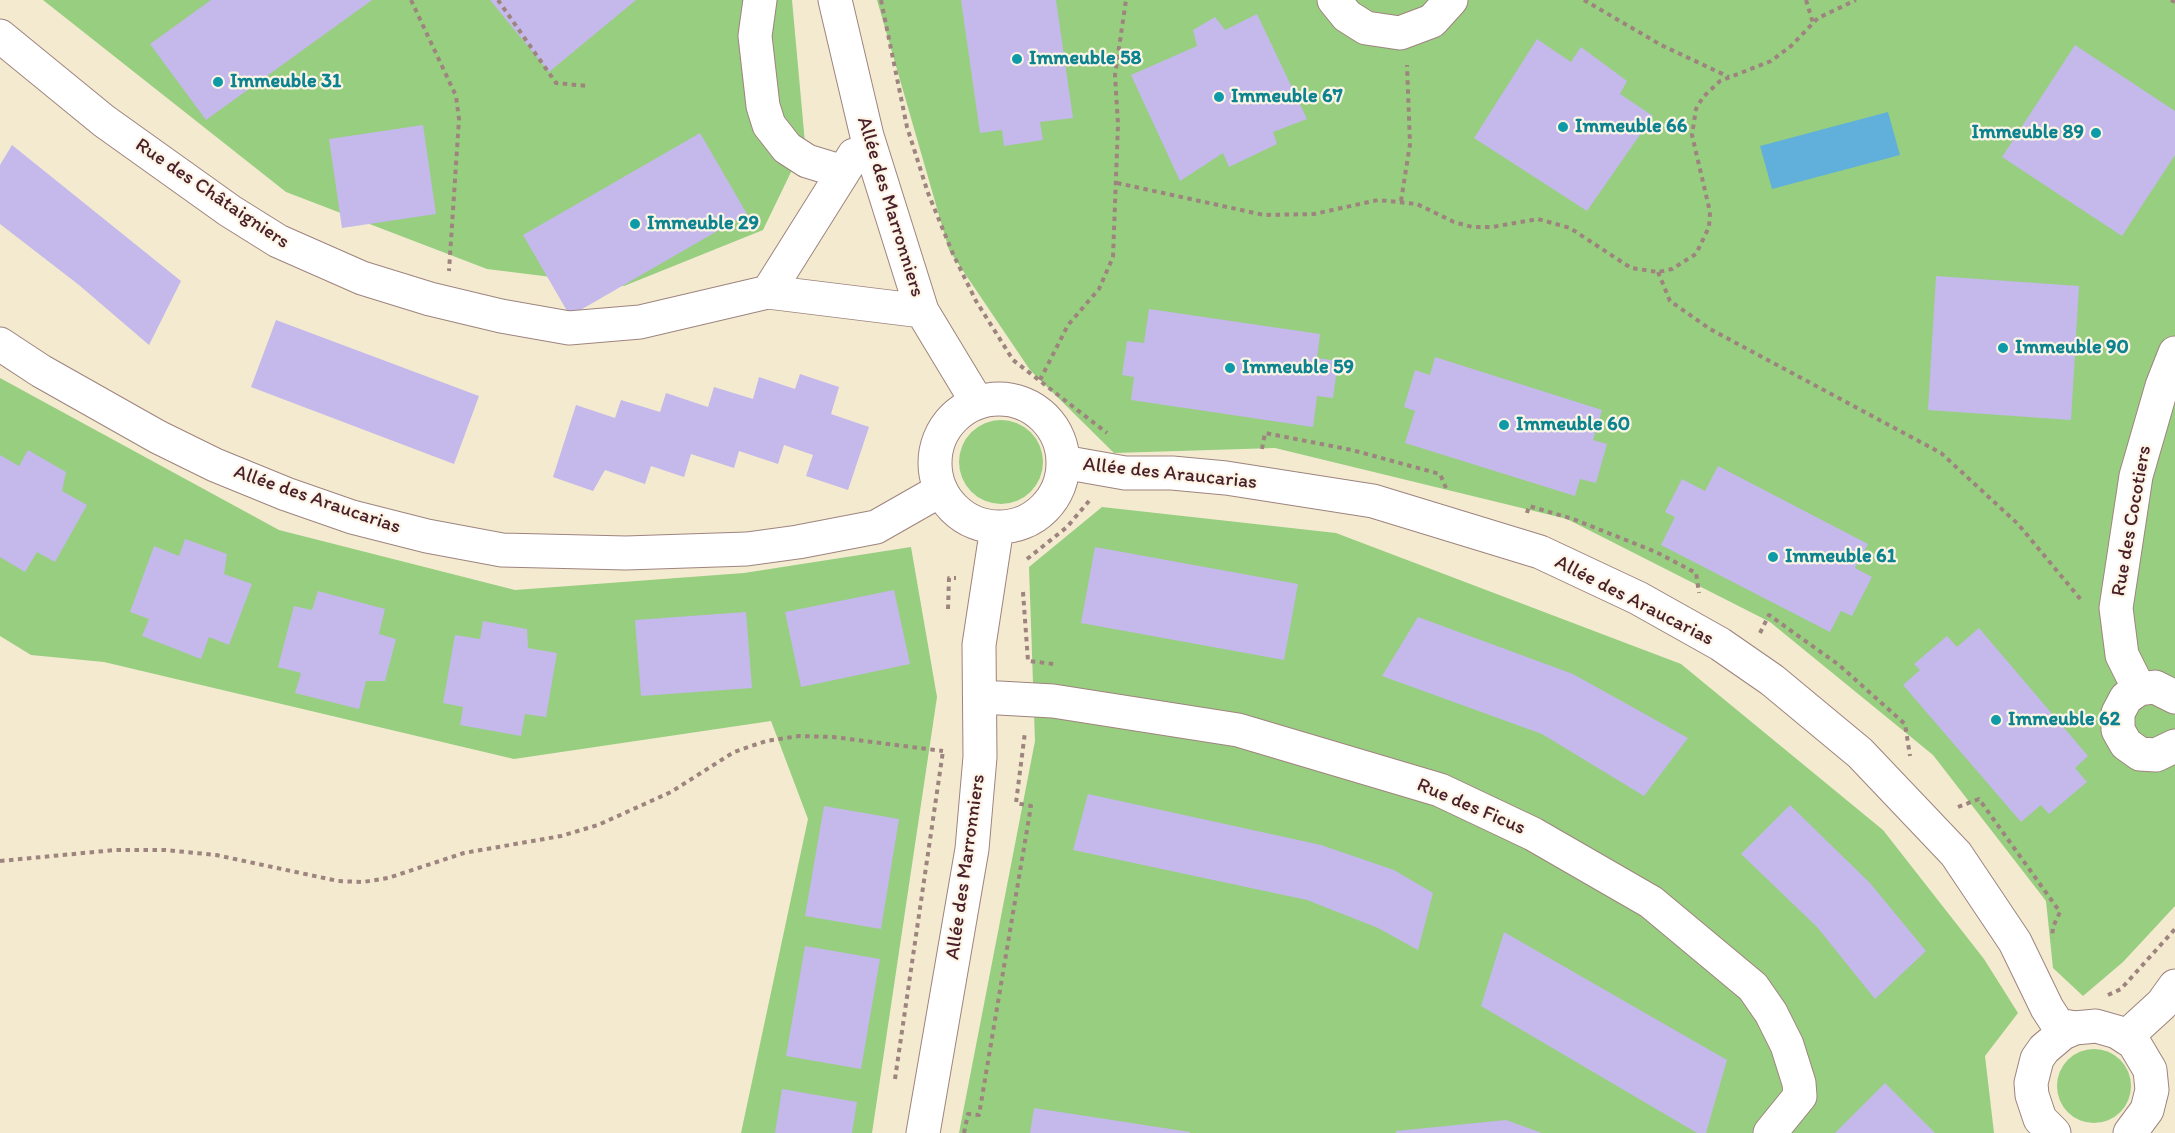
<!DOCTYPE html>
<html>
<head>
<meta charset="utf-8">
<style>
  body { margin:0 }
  canvas { display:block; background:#f3ead0 }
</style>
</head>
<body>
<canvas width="2175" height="1133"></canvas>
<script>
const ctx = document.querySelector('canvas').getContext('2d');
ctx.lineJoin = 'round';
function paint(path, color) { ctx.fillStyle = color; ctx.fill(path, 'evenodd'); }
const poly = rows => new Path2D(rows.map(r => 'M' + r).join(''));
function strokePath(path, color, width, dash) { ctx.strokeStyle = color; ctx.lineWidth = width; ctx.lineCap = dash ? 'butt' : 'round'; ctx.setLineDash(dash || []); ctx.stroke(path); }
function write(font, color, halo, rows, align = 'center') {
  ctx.font = font + ' Itim,sans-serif'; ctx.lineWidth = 4.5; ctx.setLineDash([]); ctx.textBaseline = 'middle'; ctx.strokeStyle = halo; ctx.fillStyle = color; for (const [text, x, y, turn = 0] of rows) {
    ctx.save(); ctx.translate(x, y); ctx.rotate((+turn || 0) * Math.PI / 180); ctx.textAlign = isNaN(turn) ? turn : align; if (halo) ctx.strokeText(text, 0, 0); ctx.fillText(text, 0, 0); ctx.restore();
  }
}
paint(poly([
  [43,0,792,0,805,143,763,230,624,286,487,269,286,192],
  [877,0,2175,0,2175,906,2123,962,2083,996,2053,968,2046,901,1933,755,1770,622,1567,519,1275,448,1114,453,1030,370,949,250],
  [0,378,279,530,515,590,744,573,911,547,937,697,872,1133,741,1133,808,819,771,721,514,759,104,662,31,655,0,636],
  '959 462a42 42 0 1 1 84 0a42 42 0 1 1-84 0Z',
  [1102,507,1336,533,1681,664,1883,830,1984,959,2018,1013,1985,1056,1994,1133,959,1133,1035,741,1029,567],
  '2057 1086a37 37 0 1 1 74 0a37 37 0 1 1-74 0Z'
]), '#98ce80');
paint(poly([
  [1888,112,1900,155,1772,189,1760,146]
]), '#61b0db');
paint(poly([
  [211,0,372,0,206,120,150,44],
  [490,0,636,0,549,72],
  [961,0,1056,0,1073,118,1040,122,1043,140,1004,146,1002,130,980,133],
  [1257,14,1307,119,1273,132,1277,144,1229,167,1223,153,1180,181,1131,75,1197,46,1193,30,1215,17,1225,30],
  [1537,39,1571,62,1581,47,1627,81,1620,94,1653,116,1587,211,1474,138],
  [2075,45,2175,111,2175,155,2122,236,2002,157],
  [423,125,436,214,342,228,329,139],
  [700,133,747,214,570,316,523,235],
  [12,145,181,281,149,345,79,285,0,224,0,165],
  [1936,276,2079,286,2071,420,1928,410],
  [1149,309,1320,334,1317,358,1338,361,1333,398,1317,396,1313,427,1131,400,1134,377,1122,375,1127,341,1144,343],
  [276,320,479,396,454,464,251,387],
  [1435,357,1602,410,1593,440,1607,444,1596,483,1580,479,1575,496,1405,443,1415,411,1404,407,1415,370,1430,375],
  [800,374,839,387,831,414,869,427,848,490,806,476,813,455,784,445,778,464,739,451,734,468,691,454,684,477,651,466,645,484,605,470,593,491,553,477,576,405,615,418,621,400,660,412,666,393,708,407,714,387,753,399,759,377,795,389],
  [28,450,66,472,62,491,87,505,55,562,37,552,25,572,0,557,0,455,19,466],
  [1718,466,1868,544,1855,568,1872,577,1852,616,1841,611,1830,632,1661,545,1675,517,1665,512,1682,479,1705,491],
  [185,539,227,554,224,574,252,584,229,645,209,637,201,659,142,636,149,619,130,612,154,546,179,556],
  [1095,547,1298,584,1284,660,1081,623],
  [894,590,910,664,801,687,785,612],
  [318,591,385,609,379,634,396,639,385,681,366,681,359,709,295,693,301,673,278,667,294,606,312,610],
  [746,612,752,688,641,696,635,620],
  [1418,617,1573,674,1688,738,1644,796,1542,734,1382,676],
  [483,621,527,629,528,648,557,653,546,717,525,714,521,736,460,725,463,707,443,703,455,635,480,639],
  [1979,628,2088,756,2075,768,2087,782,2049,814,2041,805,2021,822,1903,685,1920,670,1914,664,1947,636,1957,647],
  [1088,794,1321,845,1394,870,1433,893,1418,950,1378,928,1307,900,1073,850],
  [1790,805,1870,883,1926,951,1875,999,1817,927,1741,854],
  [824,806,899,819,881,929,805,916],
  [1504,932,1727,1060,1706,1133,1697,1133,1481,1006],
  [805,946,880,959,861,1069,786,1056],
  [1885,1083,1935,1133,1835,1133],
  [782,1089,857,1102,852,1133,775,1133],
  [1034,1108,1190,1132,1190,1133,1030,1133],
  [1506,1120,1542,1133,1396,1133,1396,1131]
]), '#c4b9ea');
const minor = poly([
  [760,0,755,36,763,106,769,125,787,148,807,161,843,172],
  [835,0,867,136,922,311,977,402],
  [1334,0,1347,16,1366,28,1400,33,1432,21,1451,0],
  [0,36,104,121,230,211,278,241,362,278,430,299,501,316,569,328,640,322,768,292,922,311],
  [768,292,854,155],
  [0,344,41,371,158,437,215,465,286,494,352,517,427,536,502,550,626,553,747,549,798,542,876,527,941,490],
  '935 463a64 64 0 1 1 128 0a64 64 0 1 1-128 0Z',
  [1063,462,1125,473,1172,473,1226,478,1373,501,1540,552,1638,598,1720,644,1772,680,1860,753,1956,854,2015,942,2047,1008,2058,1025,2075,1028],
  [2139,689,2122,655,2116,608,2136,476,2162,386,2175,353],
  [981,697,1053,701,1238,730,1440,790,1533,834,1651,902,1753,987,1771,1013,1787,1045,1799,1083,1800,1096,1770,1133],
  [2175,697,2155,687,2139,689,2126,698,2118,713,2118,730,2126,744,2140,754,2156,755,2175,746],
  [2126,1037,2162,1004,2175,986],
  [923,1133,972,849,980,757,979,645,997,527],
  [2054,1133,2040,1119,2032,1095,2031,1083,2037,1059,2044,1049,2063,1033,2075,1028,2096,1026,2117,1032,2134,1043,2150,1070,2152,1090,2147,1110,2130,1133]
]);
strokePath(minor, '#9e847e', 35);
strokePath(poly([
  [411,0,456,96,459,119,449,271],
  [498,0,556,83,588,86],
  [881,0,907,127,928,193,953,254,976,301,1013,360,1107,433],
  [1584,0,1661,45,1729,77],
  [1806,0,1813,23],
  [2171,0,2175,2],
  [1117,183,1264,215,1314,214,1378,200,1417,204,1454,222,1472,227,1492,227,1538,219,1570,228,1631,268,1658,272,1672,269,1696,254,1709,227,1710,212,1692,135,1696,109,1703,97,1720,81,1771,61,1791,46,1818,18,1856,0],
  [1401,201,1410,144,1407,65],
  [1658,272,1670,301,1710,329,1941,453,2018,524,2082,601],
  [1040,380,1068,325,1099,289,1113,257,1118,124,1115,75,1126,0],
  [1262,449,1265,433,1352,450,1440,474,1446,488],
  [1527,513,1529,506,1573,519,1656,552,1696,573,1699,593],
  [1027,559,1067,527,1089,501],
  [1023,592,1028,661,1054,664,1054,667],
  [948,609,949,578,956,578],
  [1760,633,1769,615,1839,665,1905,724,1910,756],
  [1958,807,1979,799,2060,912,2053,927,2052,938],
  [0,861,115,850,165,850,216,855,338,881,363,882,388,878,464,853,561,836,598,825,671,792,734,752,766,741,799,736,833,737,943,751],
  [2108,995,2121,989,2175,929],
  [895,1079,943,751],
  [964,1133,968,1114,979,1115,1031,806,1016,803,1025,732]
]), '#9e847e', 4, [4.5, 4.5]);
strokePath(minor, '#fff', 33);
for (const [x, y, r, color] of [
  [1017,59,6,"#0f9aa8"],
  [218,82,6,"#0f9aa8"],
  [1219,97,6,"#0f9aa8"],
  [1563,127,6,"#0f9aa8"],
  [2096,133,6,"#0f9aa8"],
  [635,224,6,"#0f9aa8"],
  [2003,348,6,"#0f9aa8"],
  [1230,368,6,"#0f9aa8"],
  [1504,425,6,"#0f9aa8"],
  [1773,557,6,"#0f9aa8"],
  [1996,720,6,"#0f9aa8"]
]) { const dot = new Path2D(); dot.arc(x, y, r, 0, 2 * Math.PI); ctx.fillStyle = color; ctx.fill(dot); strokePath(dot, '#fcf5e5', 2); }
write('bold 20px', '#0d838f', '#fcf5e5', [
  ["Immeuble 58",1029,59],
  ["Immeuble 31",230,82],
  ["Immeuble 67",1231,97],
  ["Immeuble 66",1575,127],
  ["Immeuble 89",2084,133,"right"],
  ["Immeuble 29",647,224],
  ["Immeuble 90",2015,348],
  ["Immeuble 59",1242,368],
  ["Immeuble 60",1516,425],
  ["Immeuble 61",1785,557],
  ["Immeuble 62",2008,720]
], 'left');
write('20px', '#4a1f2b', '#fcf5e5', [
  ["Rue des Châtaigniers",212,194,34],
  ["Allée des Marronniers",890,207,73],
  ["Allée des Araucarias",1170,474,6],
  ["Allée des Araucarias",317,500,19],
  ["Rue des Cocotiers",2132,521,-80],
  ["Allée des Araucarias",1634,601,27],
  ["Rue des Ficus",1471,807,23],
  ["Allée des Marronniers",966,867,-82]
]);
</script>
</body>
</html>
